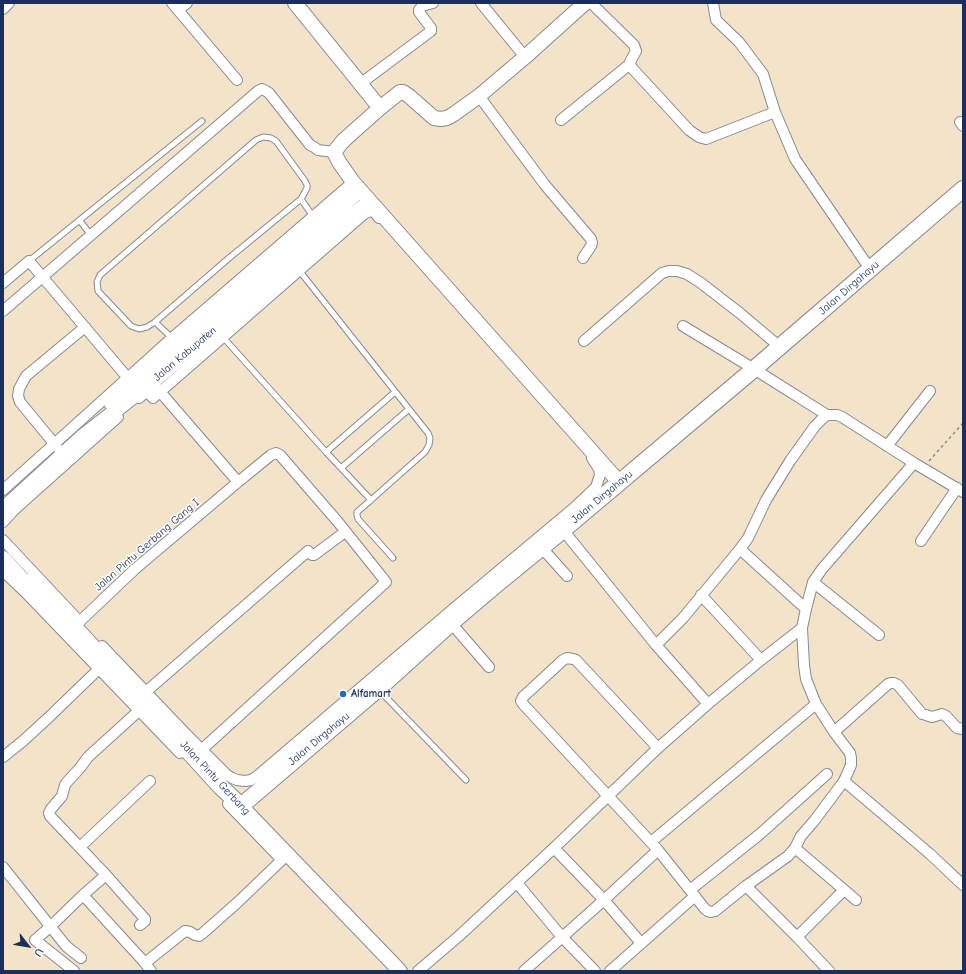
<!DOCTYPE html>
<html>
<head>
<meta charset="utf-8">
<style>
  body { margin:0 }
  #map { position:relative; width:966px; height:974px; overflow:hidden; background:#f3e3c9; font-family:"Comic Neue",sans-serif }
  canvas { display:block }
  .frame { position:absolute; inset:0; border:4px solid #1b2f5e; pointer-events:none }
  .north { position:absolute; left:8px; top:926px; width:40px; height:40px; -webkit-text-stroke:3px #fff; paint-order:stroke; rotate:121deg; font-size:11px; font-weight:700; line-height:16px; text-align:center; color:#1b2f5e }
  .north::after { content:''; display:block; margin:auto; width:14px; height:18px; background:#1b2f5e; clip-path:polygon(50% 0,100% 100%,50% 72%,0 100%) }
</style>
</head>
<body>
<div id="map">
<canvas width="966" height="974"></canvas>
<div class="frame"></div>
<div class="north">U</div>
</div>
<script>
const ctx = document.querySelector('canvas').getContext('2d');
ctx.lineJoin = 'round';
const poly = rows => new Path2D(rows.map(r => 'M' + r).join(''));
function strokePath(path, color, width, dash) { ctx.strokeStyle = color; ctx.lineWidth = width; ctx.lineCap = dash ? 'butt' : 'round'; ctx.setLineDash(dash || []); ctx.stroke(path); }
function write(font, color, halo, rows, align = 'center') {
  ctx.font = font + ' "Comic Neue",sans-serif'; ctx.lineWidth = 3; ctx.setLineDash([]); ctx.textBaseline = 'middle'; ctx.strokeStyle = halo; ctx.fillStyle = color; for (const [text, x, y, turn = 0] of rows) {
    ctx.save(); ctx.translate(x, y); ctx.rotate((+turn || 0) * Math.PI / 180); ctx.textAlign = isNaN(turn) ? turn : align; if (halo) ctx.strokeText(text, 0, 0); ctx.fillText(text, 0, 0); ctx.restore();
  }
}
const lane = poly([
  [80,221,91,235],
  [29,261,202,121],
  [155,322,147,327,139,329,131,326,98,291,97,282,100,275,256,140,263,137,271,138,276,141,305,181,307,185,307,188,301,199],
  [222,336,326,452,371,500,425,452,429,445,430,438,428,433,298,269],
  [173,339,155,322,229,258,301,199,314,218],
  [326,452,395,392],
  [341,468,409,409],
  [371,500,357,512,357,515,358,519,393,558],
  [379,690,466,780]
]);
const street = poly([
  [172,3,237,80],
  [481,3,525,57],
  [591,3,634,45,636,51,630,62,630,64,632,68,689,130,699,137,706,139,775,112],
  [713,3,716,20,739,42,763,74,775,112,795,159,870,269],
  [3,9,9,3],
  [178,10,187,3],
  [360,84,431,31,431,28,419,12,419,10,422,6,433,3],
  [479,96,545,185,591,239,592,243,591,246,583,258],
  [561,120,630,64],
  [960,122,963,126],
  [3,283,29,261,132,383],
  [3,311,258,91,262,89,266,91,269,93,310,145,314,147,318,150,334,152],
  [683,326,754,369,827,415],
  [584,341,662,273,669,271,677,271,687,274,701,283,741,314,780,347],
  [156,387,238,482],
  [139,398,147,391,153,398,364,214,368,212,372,211,375,213,379,218],
  [887,446,930,391],
  [57,447,20,402,18,396,19,389,26,376,85,327],
  [3,490,172,338,353,182],
  [3,522,14,510,118,417],
  [563,530,656,645,708,704],
  [3,540,79,621],
  [921,541,957,488],
  [542,548,567,576],
  [740,549,806,609],
  [3,571,28,595,180,753],
  [813,582,879,635],
  [701,595,761,660],
  [451,623,489,667],
  [76,625,135,569,238,482,271,455,276,453,280,455,338,522,386,582,198,753],
  [656,645,683,618,740,549,748,538,766,500,790,461,815,426,821,420,827,415,837,415,842,417,914,463,963,492],
  [102,646,185,733,227,775,232,778,237,780,245,781,251,780,256,777,453,609,575,507,591,492,596,487,600,475,599,469,592,458],
  [141,696,308,551,312,555,314,555,345,532],
  [834,732,888,684,891,683,894,683,898,685,922,714,926,715,932,717,942,714,946,716,957,728,961,729,963,728],
  [658,748,576,660,573,659,567,658,563,660,523,697,521,701,523,704,658,850,705,909,708,911,711,912,715,911,746,886,788,856,795,848,801,836,814,821,844,781,851,765,851,758,850,753,834,732,816,704],
  [3,757,23,741,48,718,104,664],
  [844,781,930,854,963,885],
  [228,804,282,860],
  [651,842,816,704,806,679,804,665,802,628,806,609,813,582,822,569,914,463],
  [80,847,150,781],
  [554,848,604,900,641,943],
  [795,848,856,900],
  [3,867,66,946,81,958],
  [517,883,562,937,595,971],
  [746,886,797,937,829,971],
  [690,890,760,834,827,774],
  [83,895,145,963,151,971],
  [140,925,145,921,145,919,106,875,50,816,49,813,51,809,62,796,65,785,67,782,80,768,88,757,143,707],
  [797,937,844,890],
  [145,963,185,931,190,932,195,935,199,936,203,933,238,902,286,856],
  [74,971,35,940,50,927,83,895,106,875],
  [418,971,459,936,554,848,658,748,708,704,761,660,802,628],
  [524,971,604,900,658,850],
  [610,971,695,896]
]);
const secondary = poly([
  [295,3,380,108],
  [585,3,525,57,479,96,454,114,447,118,441,119,434,118,409,96,403,92,400,92,380,108,354,131,343,141,334,152,339,162,353,182,619,482],
  [111,403,178,343,321,225,360,190],
  [3,509,83,436,152,382,370,201],
  [241,806,400,971]
]);
const primary = poly([
  [3,559,22,580,31,584,74,627,146,705,221,787,241,806,378,689,451,623,497,584,563,530,754,369,963,189]
]);
strokePath(lane, '#878994', 7);
strokePath(street, '#878994', 12);
strokePath(secondary, '#878994', 16);
strokePath(primary, '#878994', 18);
strokePath(poly([
  [929,461,963,423]
]), '#878994', 1.5, [3, 3]);
strokePath(lane, '#fff', 5);
strokePath(street, '#fff', 10);
strokePath(secondary, '#fff', 14);
strokePath(primary, '#fff', 16);
for (const [x, y, r, color] of [
  [343,694,4,"#1f6fb2"]
]) { const dot = new Path2D(); dot.arc(x, y, r, 0, 2 * Math.PI); ctx.fillStyle = color; ctx.fill(dot); strokePath(dot, '#fff', 1.5); }
write('11px', '#1b2f5e', '#fff', [
  ["Jalan Dirgahayu",849,288,-41],
  ["Jalan Kabupaten",185,354,-40],
  ["Jalan Dirgahayu",602,497,-40],
  ["Jalan Pintu Gerbang Gang I",147,545,-41],
  ["Jalan Dirgahayu",319,739,-40],
  ["Jalan Pintu Gerbang",215,778,47]
]);
write('bold 11px', '#1b2f5e', '#fff', [
  ["Alfamart",351,694]
], 'left');
</script>
</body>
</html>
